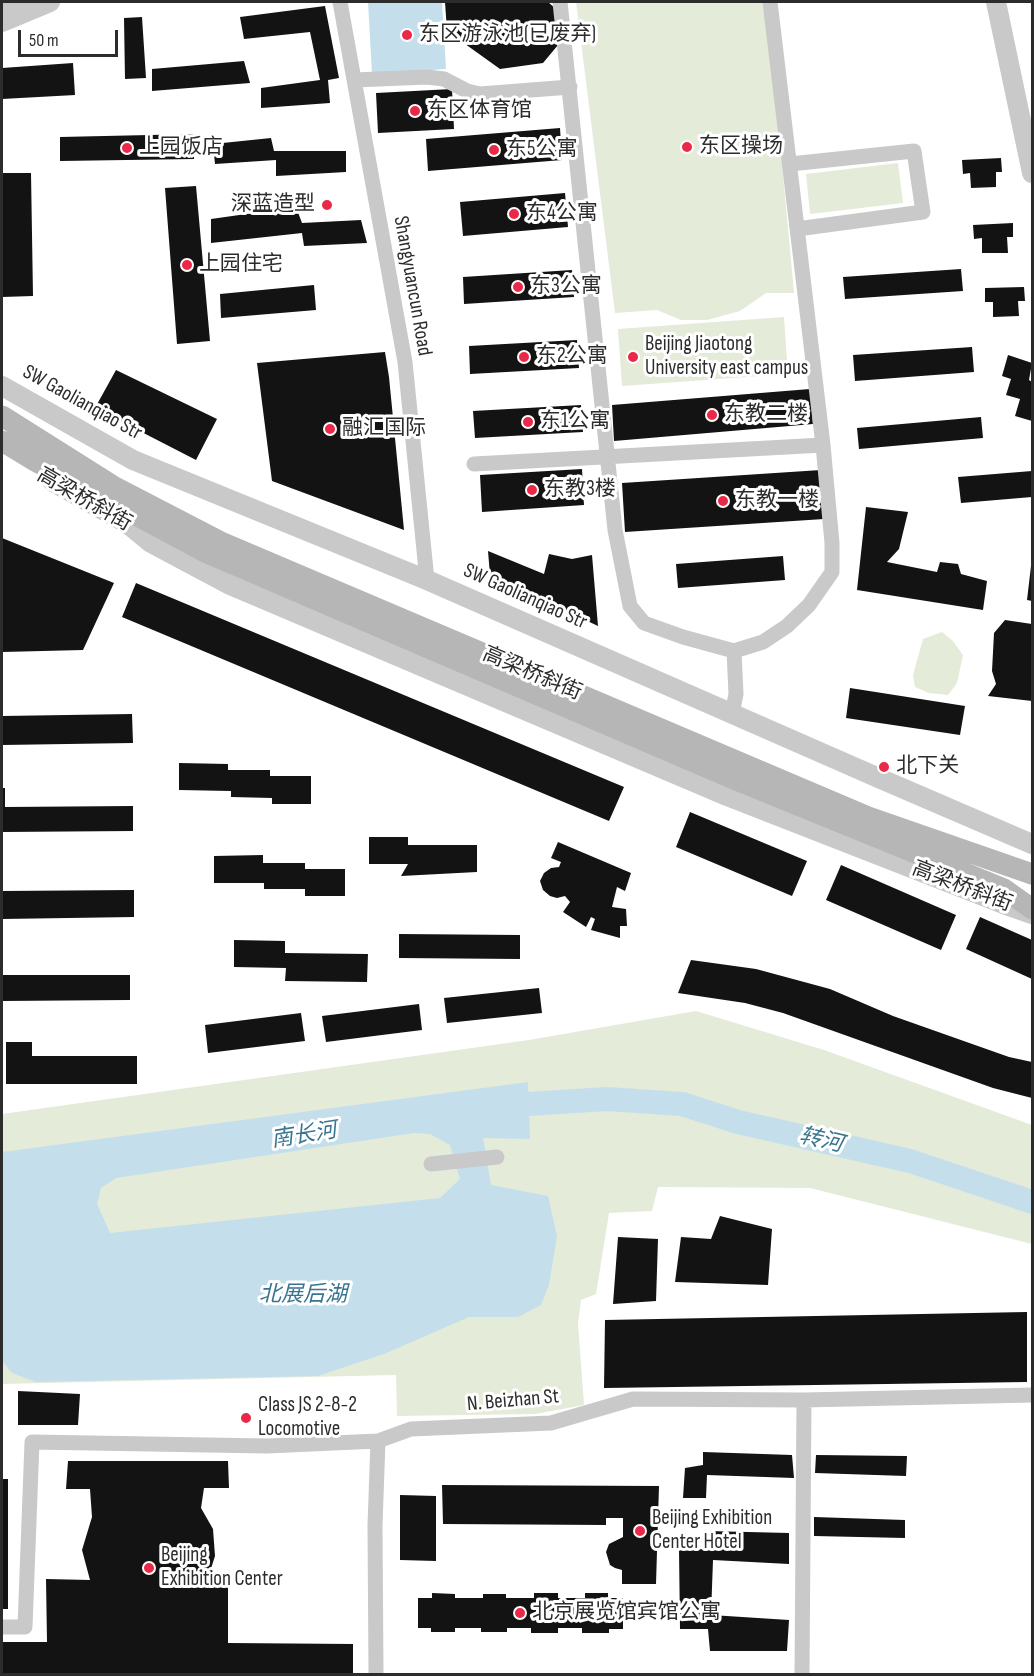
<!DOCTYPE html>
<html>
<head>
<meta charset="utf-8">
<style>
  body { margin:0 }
  #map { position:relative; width:1034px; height:1676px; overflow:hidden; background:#fff; font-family:"Sofia Sans Condensed",sans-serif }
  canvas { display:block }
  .frame { position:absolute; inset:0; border:3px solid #2c2c2c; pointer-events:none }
  .scale { position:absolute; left:18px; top:30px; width:100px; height:27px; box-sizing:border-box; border:3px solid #2c2c2c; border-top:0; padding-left:8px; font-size:18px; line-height:21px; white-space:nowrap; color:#2c2c2c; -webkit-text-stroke:4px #fff; paint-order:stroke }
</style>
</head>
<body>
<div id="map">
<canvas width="1034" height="1676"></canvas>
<div class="frame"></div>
<div class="scale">50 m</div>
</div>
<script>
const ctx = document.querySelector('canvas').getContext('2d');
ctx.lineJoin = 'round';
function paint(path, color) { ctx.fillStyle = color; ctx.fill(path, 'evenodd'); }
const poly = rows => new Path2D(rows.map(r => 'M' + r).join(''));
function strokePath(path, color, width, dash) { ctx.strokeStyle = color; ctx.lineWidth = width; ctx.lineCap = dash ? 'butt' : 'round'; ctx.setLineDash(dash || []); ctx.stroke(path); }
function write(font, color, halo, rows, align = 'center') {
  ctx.font = font + ' "Sofia Sans Condensed","Noto Sans SC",sans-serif'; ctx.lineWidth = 6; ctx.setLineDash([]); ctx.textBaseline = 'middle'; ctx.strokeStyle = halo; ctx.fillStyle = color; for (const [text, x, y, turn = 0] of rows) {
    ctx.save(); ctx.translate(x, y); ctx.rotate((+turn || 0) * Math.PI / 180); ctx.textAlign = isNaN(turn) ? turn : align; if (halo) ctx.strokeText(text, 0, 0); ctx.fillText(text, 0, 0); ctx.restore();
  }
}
paint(poly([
  [576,2,767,2,794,293,766,293,740,311,707,320,681,320,657,310,615,313],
  [898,163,903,203,810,214,806,174],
  [784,317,788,374,622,386,618,329],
  [942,632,953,641,963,655,957,683,948,695,929,693,915,687,913,675,923,639],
  [696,1011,824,1050,1032,1125,1032,1244,810,1188,658,1187,652,1211,609,1213,596,1294,581,1300,578,1324,584,1405,535,1414,397,1416,396,1375,2,1384,2,1114,529,1040]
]), '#e4ebd9');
paint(poly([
  [368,2,442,2,446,69,372,74],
  [528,1082,530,1139,483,1138,491,1185,548,1196,557,1236,549,1285,541,1305,518,1317,469,1317,384,1354,318,1376,36,1382,12,1373,2,1361,2,1152],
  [414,1133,430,1134,450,1145,460,1179,440,1198,110,1233,97,1204,101,1188,116,1178]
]), '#c4dfeb');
strokePath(poly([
  [496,1106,607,1099,682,1104,738,1122,910,1161,1032,1202]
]), '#c4dfeb', 24);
paint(poly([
  [445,2,548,2,556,9,558,45,543,63,500,69,447,31],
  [325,6,339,78,328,80,330,103,261,108,261,88,320,80,310,32,244,39,240,17],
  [142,17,146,78,125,79,124,18],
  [244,61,250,83,152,91,152,69],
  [73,63,75,95,2,99,2,68],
  [452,89,454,129,378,133,376,93],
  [560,128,562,160,428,171,426,139],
  [194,134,194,159,60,161,60,137],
  [271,138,274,151,346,151,346,172,276,176,276,160,215,164,213,144],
  [1001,158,1002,172,996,172,996,187,971,188,970,173,963,174,962,160],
  [2,173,31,173,33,296,2,297],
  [196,186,210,341,177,344,165,188],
  [565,193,568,227,463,236,460,202],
  [296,207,302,223,361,220,367,243,304,246,302,233,211,243,211,219],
  [1013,223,1013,237,1007,237,1008,253,982,253,982,238,974,239,973,225],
  [961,269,963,291,845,299,843,277],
  [572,270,574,297,464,304,463,277],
  [314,285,316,310,221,318,220,294],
  [1024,287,1025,301,1018,301,1019,316,993,317,993,302,985,302,985,288],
  [577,340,579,368,470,374,469,346],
  [972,347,974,372,855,381,853,355],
  [385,352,389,377,404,530,272,481,257,363],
  [1008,355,1032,363,1029,380,1032,382,1032,421,1015,416,1020,399,1006,395,1011,379,1002,376],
  [116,370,217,419,196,460,95,408],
  [810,389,813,424,614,441,612,405],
  [581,405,583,432,475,438,473,411],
  [981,417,983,438,859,449,857,428],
  [582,469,584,505,482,512,480,475],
  [821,470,824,519,625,532,622,483],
  [1032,471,1032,497,961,503,958,477],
  [866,507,908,512,899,549,887,562,937,572,940,562,958,564,961,574,987,581,983,610,857,590],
  [2,538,114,583,83,650,2,652],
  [488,551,544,574,549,554,572,559,592,555,598,626,490,575],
  [783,556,785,580,678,588,676,564],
  [1031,566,1032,566,1032,601,1027,600],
  [136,583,624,787,609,821,122,617],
  [1005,620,1032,624,1032,701,988,696,996,684,992,671,994,633],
  [850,688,965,706,960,735,846,718],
  [132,714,133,743,2,745,2,716],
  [179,763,228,764,228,770,270,770,270,776,311,776,311,804,272,804,272,798,231,797,231,791,179,790],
  [2,788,5,788,5,807,133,806,133,831,2,832],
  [690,812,807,861,792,896,676,847],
  [369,837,408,837,408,845,477,845,477,872,401,876,408,864,369,864],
  [558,842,631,873,625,891,617,887,612,907,626,909,627,926,620,926,620,938,591,930,595,919,591,917,586,927,563,912,570,902,565,896,557,898,550,896,543,890,540,881,544,873,551,868,559,867,561,862,551,858],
  [263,855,263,863,305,863,305,869,345,869,345,896,305,896,305,889,264,889,264,883,214,883,214,856],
  [841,865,956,915,941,950,826,900],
  [134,890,134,917,2,919,2,891],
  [980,917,1032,940,1032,979,966,949],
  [399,934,520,935,520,959,399,958],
  [234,940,285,941,285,953,368,954,367,982,285,981,286,968,234,967],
  [691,960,756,969,830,989,893,1016,1009,1057,1032,1062,1032,1098,993,1088,783,1013,745,1003,678,993],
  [2,975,130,975,130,1000,2,1001],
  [539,988,542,1013,447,1023,444,998],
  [419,1004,422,1030,326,1042,322,1016],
  [301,1013,305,1041,208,1053,205,1025],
  [6,1042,32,1042,32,1056,137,1056,137,1084,6,1084],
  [720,1216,772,1229,768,1285,675,1282,681,1237,711,1239],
  [618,1237,658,1239,656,1301,613,1304],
  [1027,1312,1027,1382,604,1388,605,1320],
  [18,1391,80,1394,78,1425,18,1425],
  [703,1452,792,1455,794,1478,707,1475,706,1498,683,1498,685,1468,703,1465],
  [816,1455,907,1456,906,1476,815,1473],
  [68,1461,228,1461,229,1488,204,1488,201,1508,213,1529,215,1556,207,1581,228,1582,228,1643,353,1644,353,1674,2,1674,2,1642,47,1642,46,1579,90,1580,82,1550,92,1517,90,1489,66,1489],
  [2,1479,8,1479,8,1609,2,1609],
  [442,1485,659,1486,656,1584,622,1584,622,1570,615,1568,610,1565,606,1552,609,1544,623,1537,623,1518,606,1518,606,1525,443,1524],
  [400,1495,436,1496,436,1561,400,1560],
  [814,1517,905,1520,905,1538,814,1536],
  [707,1531,789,1533,789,1564,713,1560,711,1615,789,1620,787,1651,710,1651,708,1629,680,1629,679,1550,708,1549],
  [432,1593,455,1594,455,1598,483,1598,483,1594,506,1594,506,1598,534,1598,534,1593,558,1593,558,1598,585,1598,585,1593,608,1593,608,1598,623,1598,623,1629,609,1629,609,1633,582,1633,582,1628,558,1628,558,1633,531,1633,531,1628,507,1628,507,1632,481,1632,481,1628,455,1628,455,1632,431,1632,431,1628,418,1628,418,1598,432,1598]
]), '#131313');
strokePath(poly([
  [340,2,405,362,427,580],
  [560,2,615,530,630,606,644,623,683,637,734,651,763,642,787,626,809,605,832,572,832,543,823,445,770,2],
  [354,80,427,77,444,79,467,91,480,94,570,87],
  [790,164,914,151,923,212,797,229],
  [474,464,823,445],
  [732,714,736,694,734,651],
  [431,1164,497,1157],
  [2,1627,25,1627,32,1442,267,1446,378,1441,411,1429,551,1423,633,1399,804,1400,1032,1395],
  [376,1674,375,1525,378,1441],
  [802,1674,804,1400]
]), '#c9c9c9', 15);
strokePath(poly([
  [996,2,1032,173],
  [2,5,11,2],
  [2,22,50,2],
  [2,386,133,460,427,580,881,779,1032,844],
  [53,482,128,524,151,543,228,584,727,796,1006,905,1032,914]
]), '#c9c9c9', 20);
strokePath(poly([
  [2,416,113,486,223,543,868,817,1032,874],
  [2,441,35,461,205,552,734,779,1004,889,1032,909]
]), '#b6b6b6', 21);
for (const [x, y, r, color] of [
  [407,35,6,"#ea2847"],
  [415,111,6,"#ea2847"],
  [687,147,6,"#ea2847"],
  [127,148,6,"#ea2847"],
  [494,150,6,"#ea2847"],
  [327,205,6,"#ea2847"],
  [514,214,6,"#ea2847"],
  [187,265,6,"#ea2847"],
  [518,287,6,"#ea2847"],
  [524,357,6,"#ea2847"],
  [633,357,6,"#ea2847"],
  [712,415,6,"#ea2847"],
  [528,422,6,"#ea2847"],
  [330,429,6,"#ea2847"],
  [532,490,6,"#ea2847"],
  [723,501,6,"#ea2847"],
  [884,767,6,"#ea2847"],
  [246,1418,6,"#ea2847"],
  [640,1531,6,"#ea2847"],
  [149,1568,6,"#ea2847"],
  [520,1613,6,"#ea2847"]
]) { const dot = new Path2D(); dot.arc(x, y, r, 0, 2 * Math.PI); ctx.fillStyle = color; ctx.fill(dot); strokePath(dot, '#fff', 2); }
write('21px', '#2c2c2c', '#fff', [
  ["东区游泳池(已废弃)",419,35],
  ["东区体育馆",427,111],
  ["东区操场",699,147],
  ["上园饭店",139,148],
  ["东5公寓",506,150],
  ["深蓝造型",315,205,"right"],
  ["东4公寓",526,214],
  ["上园住宅",199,265],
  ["东3公寓",530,287],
  ["Beijing Jiaotong",645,345],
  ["University east campus",645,369],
  ["东2公寓",536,357],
  ["东教二楼",724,415],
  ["东1公寓",540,422],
  ["融汇国际",342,429],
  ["东教3楼",544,490],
  ["东教一楼",735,501],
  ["北下关",896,767],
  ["Class JS 2-8-2",258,1406],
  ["Locomotive",258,1430],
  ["Beijing Exhibition",652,1519],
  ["Center Hotel",652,1543],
  ["Beijing",161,1556],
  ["Exhibition Center",161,1580],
  ["北京展览馆宾馆公寓",532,1613]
], 'left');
write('21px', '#2c2c2c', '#fff', [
  ["Shangyuancun Road",412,286,80],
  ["SW Gaolianqiao Str",82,403,29],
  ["高梁桥斜街",84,500,30],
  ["SW Gaolianqiao Str",525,597,24],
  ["高梁桥斜街",532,674,23],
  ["高梁桥斜街",962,887,21],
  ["N. Beizhan St",513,1401,-5]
]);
write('italic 22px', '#397590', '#fff', [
  ["南长河",304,1136,-9],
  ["转河",821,1141,13],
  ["北展后湖",303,1295]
]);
</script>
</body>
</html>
